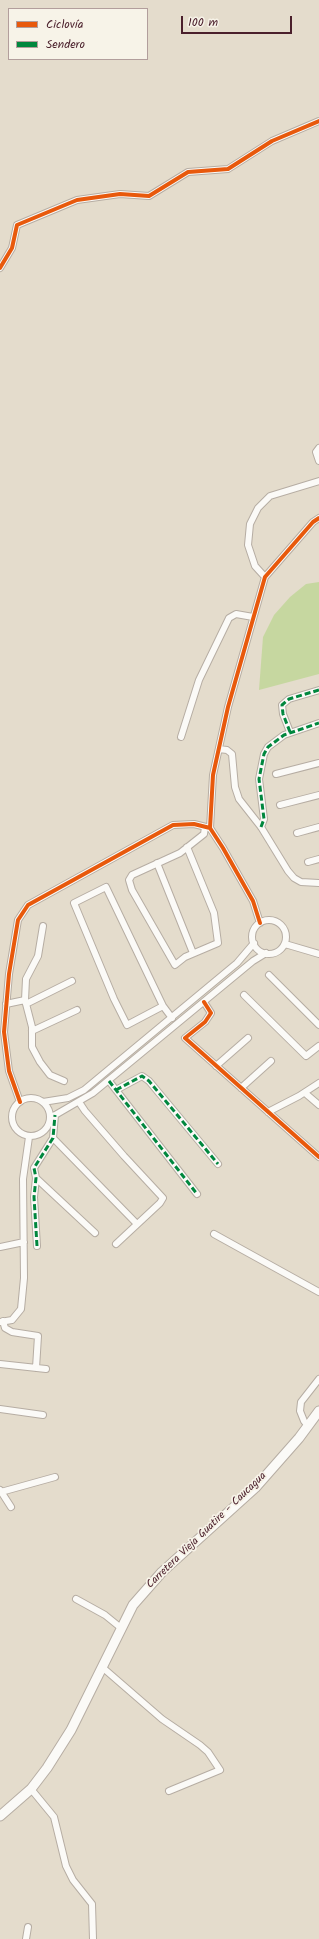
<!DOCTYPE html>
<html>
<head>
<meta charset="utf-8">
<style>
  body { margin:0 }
  #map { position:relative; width:319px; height:1939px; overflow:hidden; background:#e4dccc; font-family:Kalam,sans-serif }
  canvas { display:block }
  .legend { position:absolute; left:8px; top:8px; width:140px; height:52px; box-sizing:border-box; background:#f7f3e8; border:1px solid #b29e9c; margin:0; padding:5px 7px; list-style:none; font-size:12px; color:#4a1f2b }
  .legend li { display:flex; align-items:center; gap:8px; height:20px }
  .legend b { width:20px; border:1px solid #b29e9c }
  .scale { position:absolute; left:181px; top:16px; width:111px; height:18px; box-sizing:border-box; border:2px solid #4a1f2b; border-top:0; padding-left:5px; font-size:12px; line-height:14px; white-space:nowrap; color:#4a1f2b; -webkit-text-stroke:3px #f7f3e8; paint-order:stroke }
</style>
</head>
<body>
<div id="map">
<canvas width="319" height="1939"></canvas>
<ul class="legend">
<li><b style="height:5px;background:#e8590c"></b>Ciclovía</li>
<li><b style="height:5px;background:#00873e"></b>Sendero</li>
</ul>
<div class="scale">100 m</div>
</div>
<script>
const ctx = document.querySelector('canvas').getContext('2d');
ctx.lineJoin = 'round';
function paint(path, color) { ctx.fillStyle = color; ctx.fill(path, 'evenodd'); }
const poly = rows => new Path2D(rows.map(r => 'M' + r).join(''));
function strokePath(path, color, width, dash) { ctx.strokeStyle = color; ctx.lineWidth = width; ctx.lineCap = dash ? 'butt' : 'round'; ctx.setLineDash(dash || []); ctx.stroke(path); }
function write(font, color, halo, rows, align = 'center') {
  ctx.font = font + ' Kalam,sans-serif'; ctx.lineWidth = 3.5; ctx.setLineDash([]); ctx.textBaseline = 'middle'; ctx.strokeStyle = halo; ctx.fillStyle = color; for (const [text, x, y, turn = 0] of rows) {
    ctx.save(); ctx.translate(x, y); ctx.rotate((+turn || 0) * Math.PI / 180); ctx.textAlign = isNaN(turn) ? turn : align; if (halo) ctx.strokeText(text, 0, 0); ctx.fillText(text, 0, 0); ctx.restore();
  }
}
paint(poly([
  [319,582,319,674,259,690,263,637,274,615,290,597,306,584]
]), '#c6d7a0');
const street = poly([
  [0,268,12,248,17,225,77,200,120,194,149,196,188,172,228,169,272,141,319,121],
  [319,448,316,452,319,461],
  [265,577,255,566,248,545,250,524,258,508,270,496,319,481],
  [290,732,283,714,282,705,289,699,319,690],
  [181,737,199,680,229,618,236,614,253,617],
  [219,749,227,750,232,754,235,787,239,799,261,827,288,871,294,878,301,882,319,883],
  [276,774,319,763],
  [280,805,319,795],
  [261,827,264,819,259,779,264,754,268,747,284,735,319,723],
  [210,828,213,775,228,707,265,577,313,522,319,518],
  [297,833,319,827],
  [187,847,214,913,218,943,185,957,175,965,132,890,129,880,132,875,180,853,204,834,205,827],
  [308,862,319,859],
  [157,863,193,953],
  '252 937a17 17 0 1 1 34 0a17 17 0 1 1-34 0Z',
  [43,926,38,956,26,979,25,1000,32,1027,32,1047,40,1062,50,1075,64,1081],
  [285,944,319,954],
  [269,975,319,1025],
  [244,995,306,1056,319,1046],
  [204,1002,211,1013,205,1022,185,1038,319,1157],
  [6,1004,25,1000],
  [26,1004,72,981],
  [163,1006,127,1025,114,999,74,903,106,887,163,1006,172,1018],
  [32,1031,77,1010],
  [216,1066,248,1038],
  [109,1081,197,1194],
  [241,1088,271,1061],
  [116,1090,142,1076,149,1081,218,1164],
  [305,1093,319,1105],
  '12 1117a19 19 0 1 1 38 0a19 19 0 1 1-38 0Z',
  [20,1102,9,1071,4,1032,9,974,18,920,28,905,173,825,194,824,210,828,223,848,253,901,260,923],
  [43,1102,68,1098,84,1090,237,963,254,943],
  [79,1102,85,1111,124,1156,163,1198,160,1203,116,1244],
  [268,1112,299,1096,319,1083],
  [50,1118,93,1093,253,961,266,953],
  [53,1138,137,1224],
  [36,1178,95,1233],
  [214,1234,319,1292],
  [37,1246,34,1197,36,1178,34,1168,53,1138,55,1115],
  [0,1247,24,1242],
  [3,1321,5,1328,12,1332,38,1336,36,1368],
  [0,1322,12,1320,21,1309,24,1278,23,1179,29,1137],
  [0,1364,46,1369],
  [0,1409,43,1415],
  [308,1426,304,1421,300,1411,301,1402,319,1379],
  [0,1490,11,1507],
  [1,1492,55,1477],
  [76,1599,105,1615,121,1628],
  [102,1667,162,1719,200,1745,208,1752,220,1770,169,1791],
  [31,1789,54,1817,66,1866,73,1880,92,1904,93,1939],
  [26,1939,28,1927]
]);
const secondary = poly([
  [0,1816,31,1789,47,1768,71,1730,133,1605,162,1572,255,1488,299,1438,319,1411]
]);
strokePath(street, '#b6ada3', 8);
strokePath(secondary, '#b6ada3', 11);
strokePath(street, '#fbfaf7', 6);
strokePath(secondary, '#fbfaf7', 9);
strokePath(poly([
  [290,732,283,714,282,705,289,699,319,690],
  [261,827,264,819,259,779,264,754,268,747,284,735,319,723],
  [109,1081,197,1194],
  [116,1090,142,1076,149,1081,218,1164],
  [37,1246,34,1197,36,1178,34,1168,53,1138,55,1115]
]), '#00873e', 3, [6, 3]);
strokePath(poly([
  [0,268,12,248,17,225,77,200,120,194,149,196,188,172,228,169,272,141,319,121],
  [210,828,213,775,228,707,265,577,313,522,319,518],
  [204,1002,211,1013,205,1022,185,1038,319,1157],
  [20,1102,9,1071,4,1032,9,974,18,920,28,905,173,825,194,824,210,828,223,848,253,901,260,923]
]), '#e8590c', 4);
write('11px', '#4a1f2b', '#f7f3e8', [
  ["Carretera Vieja Guatire - Caucagua",207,1531,-44]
]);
</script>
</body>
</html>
